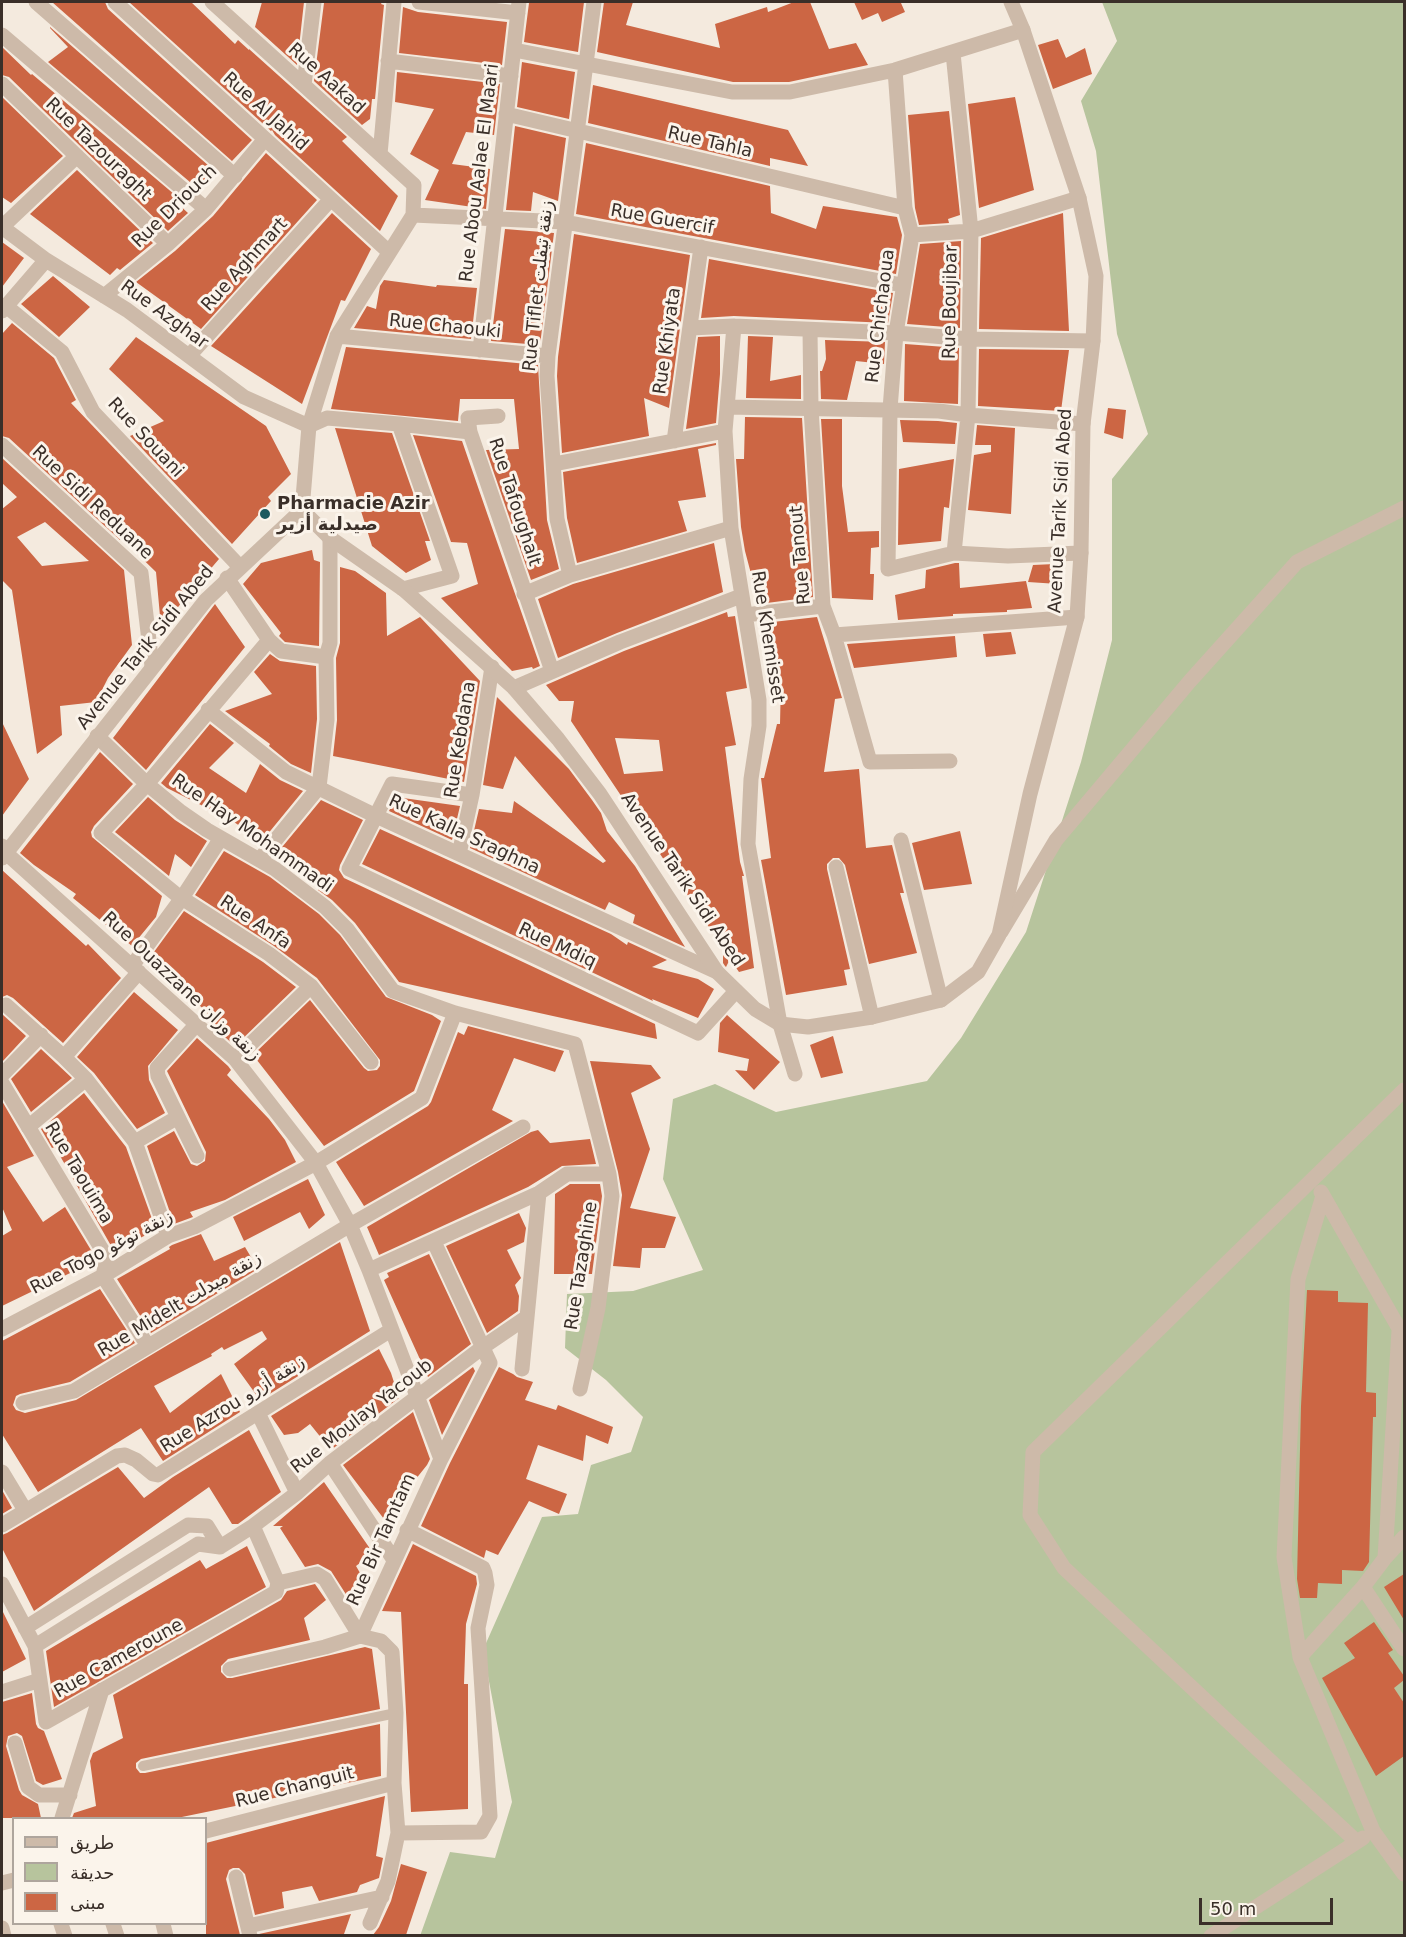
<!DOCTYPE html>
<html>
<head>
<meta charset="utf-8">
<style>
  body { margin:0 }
  #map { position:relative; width:1406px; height:1937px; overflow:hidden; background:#f4eade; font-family:"DejaVu Sans","Noto Sans Arabic",sans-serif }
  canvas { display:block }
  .frame { position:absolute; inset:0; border:3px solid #3a2f29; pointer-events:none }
  .legend { position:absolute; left:12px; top:1817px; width:195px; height:108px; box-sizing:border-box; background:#fbf4eb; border:2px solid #aea59d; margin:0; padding:8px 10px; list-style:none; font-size:18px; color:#3a2f29 }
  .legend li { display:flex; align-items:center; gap:12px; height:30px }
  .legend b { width:30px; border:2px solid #aea59d }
  .scale { position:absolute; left:1199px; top:1898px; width:134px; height:27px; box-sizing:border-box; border:3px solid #3a2f29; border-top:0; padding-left:8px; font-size:18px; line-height:21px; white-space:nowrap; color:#3a2f29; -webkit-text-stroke:4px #fbf4eb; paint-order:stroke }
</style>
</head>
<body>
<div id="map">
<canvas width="1406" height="1937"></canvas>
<div class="frame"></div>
<ul class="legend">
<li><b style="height:8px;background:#cdbaa9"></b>طريق</li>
<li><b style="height:16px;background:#b7c49d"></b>حديقة</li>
<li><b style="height:16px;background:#c64"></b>مبنى</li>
</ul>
<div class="scale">50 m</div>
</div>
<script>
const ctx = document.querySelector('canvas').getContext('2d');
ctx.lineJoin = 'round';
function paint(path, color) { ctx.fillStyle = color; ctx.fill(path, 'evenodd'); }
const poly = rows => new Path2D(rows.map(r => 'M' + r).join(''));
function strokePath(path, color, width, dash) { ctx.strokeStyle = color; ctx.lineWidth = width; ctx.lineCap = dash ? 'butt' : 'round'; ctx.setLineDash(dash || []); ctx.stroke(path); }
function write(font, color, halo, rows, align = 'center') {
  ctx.font = font + ' "DejaVu Sans","Noto Sans Arabic",sans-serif'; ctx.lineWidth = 6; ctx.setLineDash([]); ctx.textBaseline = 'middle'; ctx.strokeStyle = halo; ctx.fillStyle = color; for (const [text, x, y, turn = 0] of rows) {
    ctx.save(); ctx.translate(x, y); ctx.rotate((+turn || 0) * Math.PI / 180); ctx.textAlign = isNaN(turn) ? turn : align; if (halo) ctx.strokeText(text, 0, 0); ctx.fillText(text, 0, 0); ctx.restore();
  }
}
paint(poly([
  [1102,2,1404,2,1404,1935,420,1936,450,1852,495,1858,512,1802,483,1650,542,1517,578,1514,591,1465,631,1452,643,1417,606,1380,565,1348,567,1294,633,1291,703,1270,663,1179,673,1099,715,1084,776,1112,927,1081,961,1038,1026,932,1081,762,1112,640,1112,479,1148,434,1117,334,1096,151,1081,101,1117,41]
]), '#b7c49d');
paint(poly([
  [52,2,105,2,108,9,252,140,232,161],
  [129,2,191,2,235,44,238,40,249,50,249,49,347,137,342,141,398,196,380,231,275,135,272,130,271,131],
  [262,2,304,2,297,65,255,27],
  [604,2,633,2,626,25,720,48,715,24,767,7,768,12,794,2,810,2,829,49,856,43,868,65,789,82,733,82,597,52],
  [854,2,905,2,901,3,905,12,882,22,878,13,862,20],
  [324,3,382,2,381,4,384,5,375,99,372,99,370,119,362,125,314,81],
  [529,3,584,2,578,52,524,42],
  [403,7,418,12,507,22,502,65,399,53],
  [50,28,50,27,217,173,197,188,48,62,68,47],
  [1058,39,1066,58,1085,48,1092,74,1053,89,1038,45],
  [2,47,31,75,32,74,181,200,177,203,188,213,168,231,9,77,2,75],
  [522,62,575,72,569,119,517,107],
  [397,72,500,84,494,135,466,132,452,164,490,169,486,209,425,200,439,170,410,154,434,109,395,102],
  [593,85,788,130,808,166,770,158,770,166,588,123],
  [2,97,63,156,11,203,2,197],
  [1015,97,1034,190,979,208,968,104],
  [949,111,960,215,948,219,949,223,919,225,915,208,908,115],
  [515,126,566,138,558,201,533,192,531,211,506,210],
  [586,143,770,186,771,213,816,229,823,206,897,217,902,235,896,274,576,214],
  [266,153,317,200,201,329,136,282,175,251,213,216],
  [77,170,153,243,120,270,117,268,110,275,30,214],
  [332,213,371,249,345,301,341,300,302,404,211,346],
  [1063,213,1069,331,979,329,981,238],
  [505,229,554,233,540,345,491,341],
  [574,234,690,255,669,408,644,398,649,436,562,453,557,376,558,357],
  [961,241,960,328,907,324,920,244],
  [2,242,24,258,2,287],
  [709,259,893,293,888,323,734,316,701,318],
  [53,276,90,307,59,337,21,304],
  [384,280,436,287,437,285,477,288,471,339,354,328,367,306,376,309,380,286],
  [12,323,54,358,76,400,71,403,219,559,161,627,156,572,120,537,120,540,9,438,2,436,2,334],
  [720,336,720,374,716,423,686,429,698,337],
  [748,336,773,337,770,381,801,375,801,399,746,398],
  [136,337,266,426,291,474,268,497,271,501,232,544,130,436,164,421,109,369],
  [825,340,885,342,884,364,856,361,847,400,821,399,820,371,822,371,826,359],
  [905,344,959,348,958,404,904,401],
  [346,347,538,365,547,520,559,569,531,580,486,450,519,449,514,399,460,399,458,421,331,409],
  [979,349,1069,350,1061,411,978,406],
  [1108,408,1126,410,1123,439,1104,433],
  [745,417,802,418,813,597,759,604,745,551,741,527,736,459,744,459],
  [821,419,842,419,842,486,848,532,879,531,879,547,871,548,870,574,874,574,873,600,832,598],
  [900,420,938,421,957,423,955,444,903,442],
  [977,425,1015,428,1011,514,968,510,974,455,991,452,991,445,975,445],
  [335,428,392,433,430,541,425,541,431,560,406,573,372,546],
  [413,435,462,441,540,666,533,669,532,667,512,671,441,598,478,584,467,543,451,542],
  [716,443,716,445,698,449,706,497,678,501,687,531,577,563,567,518,563,472],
  [2,458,124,570,132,645,108,678,96,702,60,706,62,735,37,754,12,590,2,580,2,509,17,497,2,483],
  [45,522,89,561,42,566,17,537],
  [954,459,949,508,944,507,941,541,898,545,899,469],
  [714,543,723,592,617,633,558,658,538,599,573,584],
  [312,550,314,560,320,562,319,646,285,642,279,636,281,633,243,584,261,563],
  [955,563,959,563,960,588,1026,581,1032,608,1007,610,1007,612,953,614,953,616,898,620,895,595,925,588,926,570],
  [1055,564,1058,584,1028,582,1033,565],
  [340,567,355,571,386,593,387,636,420,617,480,681,464,782,333,756,337,720,336,658,340,643],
  [215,604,245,647,146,770,113,738],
  [727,612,728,617,735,616,747,688,726,692,736,745,725,747,740,862,744,876,742,876,754,968,739,972,730,959,726,967,725,966,723,963,723,948,571,721,574,701,559,701,546,685,624,651],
  [615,738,659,740,663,771,624,774],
  [817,617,842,698,835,699,824,772,859,769,866,848,892,845,904,893,900,893,917,953,869,964,845,865,839,858,833,858,827,864,827,869,850,969,844,970,847,985,786,995,761,860,771,858,761,778,764,778,777,724,780,724,781,679,764,623],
  [1011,632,1016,654,986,657,983,634],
  [955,636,957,657,854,668,847,644],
  [270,654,280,661,316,666,317,719,311,773,291,764,269,746,270,744,225,711,272,694,254,672],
  [497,697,569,769,592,800,601,813,607,831,635,866,685,947,633,923,635,915,609,902,605,910,470,848,479,809,512,813,514,801,603,863,606,861,515,756,503,789,483,785],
  [2,722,29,779,2,816],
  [210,724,234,743,209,768,246,793,260,764,280,780,303,791,262,841,231,820,167,788,161,783],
  [100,752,133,784,94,826,91,832,92,837,162,896,156,917,132,946,73,898,76,894,34,865,20,853],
  [148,797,175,820,207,841,191,867,175,854,169,876,115,832],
  [396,797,460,806,452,840,389,811],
  [321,800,363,820,340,865,339,870,344,878,655,1024,657,1039,399,982,355,923,332,900,318,890,322,883,278,852],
  [380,829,611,934,627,945,628,942,667,960,652,967,698,979,714,989,698,1018,652,999,653,1001,362,864],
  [960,831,972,884,924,890,912,843],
  [224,851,270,877,319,914,340,935,386,997,432,1015,441,1021,414,1091,324,1146,253,1055,310,1000,364,1068,368,1071,377,1070,380,1066,380,1060,317,978,274,946,195,895],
  [2,870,86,946,88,944,121,978,63,1043,13,998,7,995,2,997],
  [184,911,263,962,296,987,235,1046,207,1021,211,1017,151,956],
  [134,992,178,1030,148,1066,149,1080,165,1113,137,1129,94,1073,77,1057],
  [2,1014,26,1036,2,1062],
  [727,1015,780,1062,754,1090,735,1070,747,1071,749,1059,718,1052,720,1023],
  [468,1026,564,1051,555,1072,514,1058,492,1110,513,1121,364,1206,336,1162,428,1106,431,1102,458,1032,464,1035],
  [833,1036,843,1073,821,1078,810,1045],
  [197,1038,228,1066,231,1070,227,1075,269,1119,285,1140,296,1162,225,1200,190,1212,193,1217,174,1224,147,1146,174,1131,191,1164,197,1166,205,1161,206,1152,167,1071],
  [41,1049,72,1078,31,1112,11,1079],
  [590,1061,651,1065,661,1078,631,1093,650,1149,630,1208,676,1217,665,1248,642,1248,640,1268,613,1266,622,1195,618,1172],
  [84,1093,126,1147,156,1230,114,1251,55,1147,52,1148,41,1129],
  [2,1101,34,1156,7,1167,43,1222,65,1207,97,1260,2,1306,2,1236,12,1230,2,1207],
  [538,1130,550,1143,590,1139,596,1164,562,1166,528,1187,379,1255,367,1227,531,1132],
  [308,1179,325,1215,309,1229,300,1212,244,1241,233,1217],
  [570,1184,600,1184,602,1196,592,1274,554,1274,555,1194],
  [519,1213,526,1228,524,1242,507,1250,521,1278,515,1285,519,1296,518,1311,487,1333,446,1246],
  [201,1234,214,1261,245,1247,258,1269,151,1333,117,1279,170,1249,169,1247,172,1245],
  [340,1242,370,1331,260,1400,234,1364,267,1339,262,1331,224,1350,222,1347,211,1354,212,1356,154,1386,170,1413,221,1374,240,1412,163,1461,141,1428,38,1492,2,1434,2,1341,100,1289,135,1343,70,1382,20,1394,16,1396,13,1405,16,1410,25,1413,76,1400],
  [429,1254,471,1344,428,1377,384,1280,389,1277,387,1273],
  [1307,1290,1338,1291,1338,1302,1368,1303,1366,1392,1376,1393,1376,1417,1373,1417,1369,1562,1363,1571,1342,1570,1342,1584,1318,1583,1317,1598,1300,1598,1297,1579,1301,1406],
  [379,1349,391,1373,399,1398,331,1450,310,1424,298,1433,284,1435,271,1416],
  [473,1367,475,1371,442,1435,429,1400],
  [499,1367,513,1374,517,1377,533,1382,525,1400,556,1410,558,1405,613,1427,608,1444,586,1435,583,1461,538,1445,526,1479,567,1494,559,1514,529,1501,498,1555,486,1550,484,1558,421,1526,450,1463],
  [413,1412,430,1459,427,1465,384,1519,343,1465],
  [249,1430,281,1492,238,1524,232,1524,209,1487,34,1611,2,1548,2,1535,7,1533,118,1467,144,1498,173,1477],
  [324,1482,373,1553,356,1566,367,1585,349,1599,331,1571,318,1564,305,1567,280,1528,283,1526,273,1526],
  [2,1490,12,1508,2,1514],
  [413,1544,476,1576,477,1584,466,1624,464,1684,468,1684,468,1809,411,1812,401,1612,382,1611],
  [247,1546,266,1587,54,1707,46,1651,200,1560,206,1569],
  [1404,1574,1404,1620,1384,1587],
  [315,1584,326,1600,304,1618,310,1640,228,1659,221,1666,221,1672,227,1678,232,1678,365,1647,372,1649,380,1709,141,1759,136,1763,136,1768,140,1773,145,1773,380,1724,381,1776,177,1818,72,1818,74,1813,96,1806,90,1761,93,1753,123,1738,113,1695,281,1600,287,1591],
  [2,1610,26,1659,2,1672],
  [1374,1622,1393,1650,1388,1653,1404,1676,1404,1680,1394,1688,1404,1703,1404,1756,1376,1776,1322,1678,1355,1658,1344,1643],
  [32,1693,36,1724,38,1728,44,1731,62,1779,43,1785,36,1781,22,1736,17,1733,8,1736,6,1746,19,1790,22,1795,38,1804,41,1818,2,1818,2,1702],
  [385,1796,376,1856,383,1858,379,1878,360,1885,357,1892,319,1901,312,1886,282,1892,284,1908,255,1915,245,1874,239,1868,233,1868,229,1870,226,1879,240,1935,206,1935,206,1843],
  [401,1864,427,1872,406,1935,373,1935,379,1927,391,1901],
  [351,1914,344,1934,340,1935,260,1935,259,1934]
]), '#c64');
strokePath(poly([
  [143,1766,396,1713]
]), '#cdbaa9', 10);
strokePath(poly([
  [36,2,235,176],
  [115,2,389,252],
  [212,2,414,185,413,215,337,336,309,426,302,510],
  [419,2,518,13],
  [2,35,206,209],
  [514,50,732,92,790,92,895,70,1023,30],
  [953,53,971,231,968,415,954,553],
  [388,61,511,76],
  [895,70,905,208,912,235,896,333,890,409,888,569,954,553,1008,556,1081,553],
  [2,84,168,244],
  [304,85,314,2],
  [506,114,905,208],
  [380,154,394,2],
  [413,215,565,222,902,285],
  [2,227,46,260,127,310,244,397,309,426,327,418,399,424,470,432,552,671],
  [2,227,77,156],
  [912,235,971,231,1079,198],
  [104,296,168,244,206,209,265,139],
  [6,306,62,352,93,412,240,567],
  [2,311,46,260],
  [734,326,725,431,731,528,759,700,759,726,751,779,748,844,780,1024,795,1074],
  [690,328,734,326,896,333,970,339,1093,341],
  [810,330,811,408,823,606,834,635,870,762,950,761],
  [337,336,548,356],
  [480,350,519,2],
  [189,356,331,199],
  [727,407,939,411,968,415,1083,424],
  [399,424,452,576,403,589],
  [470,432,468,418,498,416],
  [674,441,701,247],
  [2,445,141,573,152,666],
  [554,464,725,431],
  [570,575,557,519,547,376,548,356,594,2],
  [227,578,269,640,281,651,326,657],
  [524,594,570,575,731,528],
  [745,615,823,606],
  [834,635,1077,617],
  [269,640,147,784,101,833,177,895,269,954,311,986,371,1062],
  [514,688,620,642,741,596],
  [208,710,286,772,376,816,717,972],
  [97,736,147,784,181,812,207,830,275,869,325,907,347,929,393,991,455,1013,575,1044,609,1174,612,1196,598,1308,580,1389],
  [472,795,392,784,349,869,698,1033,736,991],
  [901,840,941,1000],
  [2,846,6,853,235,1059,316,1163,350,1225,369,1270,441,1459],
  [459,854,472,795,492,667],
  [260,859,319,787,327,720,326,657,330,643,330,538],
  [836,867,872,1017],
  [1001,932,1056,840,1190,681,1297,562,1404,508],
  [132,966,182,898,221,838],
  [6,1005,64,1057,86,1079,135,1142,168,1236],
  [196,1025,157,1068,158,1076,197,1156],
  [64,1057,139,972],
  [235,1059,311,986],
  [2,1075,41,1035],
  [2,1083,107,1258,103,1276,148,1346],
  [28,1127,86,1079],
  [135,1142,178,1117],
  [1321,1192,1404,1337],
  [1323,1196,1298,1279,1284,1557,1300,1657,1373,1831,1404,1874],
  [369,1270,539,1193,567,1174,609,1174],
  [2,1329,103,1276,168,1236,194,1227,316,1163,422,1098,455,1013],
  [522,1369,539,1193],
  [23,1403,74,1391,350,1225,523,1127],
  [258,1413,297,1493],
  [330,1463,394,1560],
  [2,1472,25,1510],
  [2,1525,117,1456,125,1455,136,1460,153,1474,158,1475,391,1330],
  [1385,1558,1399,1330],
  [278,1583,317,1574,325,1579,360,1636],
  [2,1584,35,1646,46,1722,276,1592,278,1583,253,1526],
  [1363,1587,1404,1649],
  [25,1628,188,1525,207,1526,220,1547],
  [360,1636,441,1459,490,1363,434,1242],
  [35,1646,198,1544,220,1547,253,1526,297,1493,330,1463,483,1347,527,1317],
  [1300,1657,1363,1587,1385,1558,1404,1537],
  [230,1669,325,1647,360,1636,381,1641,392,1652,396,1713,394,1783,398,1833,388,1881,370,1923],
  [2,1692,40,1680],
  [15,1743,28,1787,39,1795,70,1795],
  [62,1818,102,1690],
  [206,1831,394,1783],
  [398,1833,481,1832,490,1816,478,1628,487,1585,485,1573,483,1568,407,1530],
  [1357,1842,1064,1568,1030,1515,1033,1452,1404,1090],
  [236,1877,250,1936],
  [2,1883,14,1880],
  [61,1924,65,1936],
  [113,1924,117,1936],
  [163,1924,166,1936],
  [248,1926,382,1897],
  [2,1928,4,1936],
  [1211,1936,1363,1838]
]), '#cdbaa9', 15);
strokePath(poly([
  [2,858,206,600,302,510,330,538,403,589,514,688,558,739,600,794,717,972,755,1009,780,1024,808,1027,872,1017,941,1000,978,972,999,935,1030,794,1077,617,1081,553,1083,424,1093,341,1096,276,1079,198,1023,30,1011,2]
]), '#cdbaa9', 15);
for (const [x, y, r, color] of [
  [265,514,6,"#1c595e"]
]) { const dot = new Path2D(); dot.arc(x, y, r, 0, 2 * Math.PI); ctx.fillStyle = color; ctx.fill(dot); strokePath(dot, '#fbf4eb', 2); }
write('18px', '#3a2f29', '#fbf4eb', [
  ["Rue Aakad",326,79,42],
  ["Rue Al Jahid",265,112,42],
  ["Rue Tahla",710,143,13],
  ["Rue Tazouraght",98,150,44],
  ["Rue Abou Aalae El Maari",480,173,-83],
  ["Rue Driouch",175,207,-44],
  ["Rue Guercif",662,220,10],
  ["Rue Aghmart",245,265,-48],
  ["Rue Tiflet زنقة تيفلت",539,286,-84],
  ["Rue Boujibar",951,302,-89],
  ["Rue Azghar",164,315,36],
  ["Rue Chichaoua",881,316,-83],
  ["Rue Chaouki",445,327,6],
  ["Rue Khiyata",668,341,-82],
  ["Rue Souani",145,438,47],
  ["Rue Tafoughalt",514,502,72],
  ["Rue Sidi Reduane",92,503,43],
  ["Avenue Tarik Sidi Abed",1061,511,-87],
  ["Rue Tanout",801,555,-95],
  ["Rue Khemisset",767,637,81],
  ["Avenue Tarik Sidi Abed",146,648,-51],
  ["Rue Kebdana",461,740,-81],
  ["Rue Hay Mohammadi",252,834,35],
  ["Rue Kalla Sraghna",464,835,25],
  ["Avenue Tarik Sidi Abed",682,880,56],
  ["Rue Anfa",255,923,34],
  ["Rue Mdiq",557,946,25],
  ["Rue Ouazzane زنقة وزان",181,987,43],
  ["Rue Taouima",78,1173,59],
  ["Rue Togo زنقة توغو",102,1253,-28],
  ["Rue Tazaghine",582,1266,-81],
  ["Rue Midelt زنقة ميدلت",180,1305,-31],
  ["Rue Azrou زنقة أزرو",233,1405,-32],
  ["Rue Moulay Yacoub",362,1417,-38],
  ["Rue Bir Tamtam",382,1540,-66],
  ["Rue Cameroune",119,1659,-29],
  ["Rue Changuit",295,1788,-14]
]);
write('bold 18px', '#3a2f29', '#fbf4eb', [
  ["Pharmacie Azir",277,504],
  ["صيدلية أزير",277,525]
], 'left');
</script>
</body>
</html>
